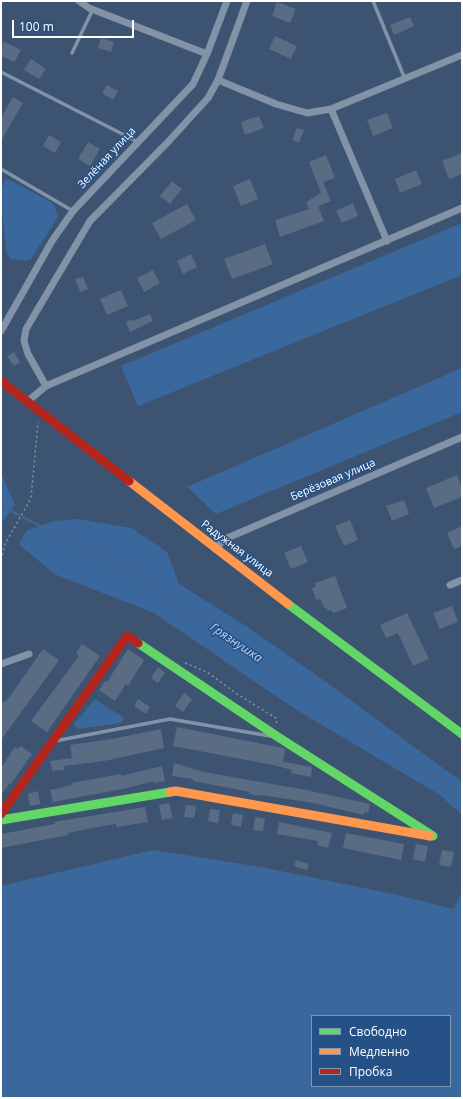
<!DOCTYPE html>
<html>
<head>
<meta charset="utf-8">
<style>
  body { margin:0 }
  #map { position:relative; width:463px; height:1099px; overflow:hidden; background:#3c5471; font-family:"Open Sans",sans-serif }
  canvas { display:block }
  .frame { position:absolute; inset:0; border:2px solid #fff; pointer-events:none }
  .legend { position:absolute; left:311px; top:1015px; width:140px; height:72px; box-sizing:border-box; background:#265187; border:1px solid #7d97b7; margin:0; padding:5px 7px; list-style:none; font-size:12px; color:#fff }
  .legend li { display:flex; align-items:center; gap:8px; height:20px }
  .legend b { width:20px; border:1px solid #7d97b7 }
  .scale { position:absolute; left:12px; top:20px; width:122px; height:18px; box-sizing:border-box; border:2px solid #fff; border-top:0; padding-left:5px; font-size:12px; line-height:14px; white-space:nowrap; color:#fff; -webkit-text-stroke:3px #265187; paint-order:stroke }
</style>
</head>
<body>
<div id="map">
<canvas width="463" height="1099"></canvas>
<div class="frame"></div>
<ul class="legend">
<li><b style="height:5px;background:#63d668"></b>Свободно</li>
<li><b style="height:5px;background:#ff974d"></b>Медленно</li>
<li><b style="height:5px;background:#b3261e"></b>Пробка</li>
</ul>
<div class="scale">100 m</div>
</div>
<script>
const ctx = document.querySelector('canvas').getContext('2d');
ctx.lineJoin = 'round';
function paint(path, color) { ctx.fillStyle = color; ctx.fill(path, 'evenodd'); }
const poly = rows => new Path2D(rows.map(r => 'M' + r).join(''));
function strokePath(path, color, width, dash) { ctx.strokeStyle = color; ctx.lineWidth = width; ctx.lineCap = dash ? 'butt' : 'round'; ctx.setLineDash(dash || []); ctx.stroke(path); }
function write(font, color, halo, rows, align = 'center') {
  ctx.font = font + ' "Open Sans",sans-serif'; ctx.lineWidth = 3; ctx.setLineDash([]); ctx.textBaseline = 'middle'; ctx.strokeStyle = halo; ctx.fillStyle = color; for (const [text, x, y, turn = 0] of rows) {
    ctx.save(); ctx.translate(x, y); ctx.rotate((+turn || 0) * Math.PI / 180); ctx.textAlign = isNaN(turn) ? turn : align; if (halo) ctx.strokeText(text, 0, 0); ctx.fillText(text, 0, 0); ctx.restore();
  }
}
paint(poly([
  [5,179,10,180,54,204,58,217,31,259,25,261,11,259,7,254,3,222,2,189],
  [462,223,462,275,138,406,121,366],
  [462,368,462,412,216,514,187,487],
  [1,473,15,505,1,524],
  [78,519,131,528,167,552,179,584,246,626,319,677,462,782,462,815,440,795,295,709,154,613,54,574,19,544,26,531,54,521],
  [95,699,124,718,121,723,77,729,74,724],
  [153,850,261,867,398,895,453,909,462,892,462,1098,1,1098,1,886],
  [312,1016,450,1016,450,1086,312,1086]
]), '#3a689d');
strokePath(poly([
  [1,506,129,571,310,695,462,795]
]), '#47658a', 2.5);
paint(poly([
  [277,2,296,9,290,23,272,16],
  [410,17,414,26,394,35,390,25],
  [275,36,297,46,291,59,269,49],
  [101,38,114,42,111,52,98,48],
  [3,41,21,50,14,62,1,56],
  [31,59,46,69,39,79,24,70],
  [107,85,118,91,113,100,102,93],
  [13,97,23,103,1,141,1,118],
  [387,113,393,128,373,136,367,120],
  [259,116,264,128,245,135,241,122],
  [297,128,304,130,299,143,292,140],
  [49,135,61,142,55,153,43,146],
  [88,142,100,149,90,166,78,159],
  [462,153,462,174,449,179,442,161],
  [326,155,335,178,323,182,331,201,318,206,324,221,280,237,275,220,309,209,306,202,321,193,309,162],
  [416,170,422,184,400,193,395,179],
  [250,179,258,199,241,206,233,186],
  [172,181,182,189,170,204,160,196],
  [353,203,358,216,342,223,336,211],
  [187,204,196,220,161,239,152,223],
  [265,244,273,264,232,279,224,259],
  [191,254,197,267,183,274,177,261],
  [153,270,160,283,144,292,137,278],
  [83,277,88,289,80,292,75,279],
  [121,290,128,306,107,315,100,299],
  [150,314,153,321,130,332,126,322,132,319,133,321],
  [14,352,20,362,14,366,7,356],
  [457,475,462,487,462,497,434,508,426,488],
  [404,500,409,514,392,521,386,506],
  [350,520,358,540,344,546,335,526],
  [462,526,462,546,454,549,447,533],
  [301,546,308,562,291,569,284,553],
  [335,576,347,608,333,613,331,610,328,611,326,607,324,608,321,599,316,600,312,588,316,587,315,583],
  [452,606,458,622,440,629,433,613],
  [407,613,429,659,413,666,398,633,386,638,380,625],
  [82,644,100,656,47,732,31,721,79,656,76,653],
  [43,649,59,660,1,740,1,706,4,701,6,702],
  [128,649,144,660,128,686,126,684,115,701,99,690,105,681,107,682],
  [158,667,165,673,158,683,151,678],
  [184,693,192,699,183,712,175,706],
  [138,699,150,707,146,714,134,706],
  [177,727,283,748,285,749,283,762,312,767,311,777,291,773,292,770,273,765,173,746],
  [161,729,164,748,104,761,64,766,64,770,52,771,50,761,72,758,70,745,112,739],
  [21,746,32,754,11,784,10,783,1,795,1,768,15,747,18,749],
  [174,763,204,772,306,790,370,804,368,813,365,812,364,815,313,803,261,795,260,796,249,794,250,792,193,781,193,779,172,776],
  [162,766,165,781,154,783,154,781,123,789,53,802,50,790,72,785,71,783,121,774,121,776],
  [38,791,40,804,30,806,28,794],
  [169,803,173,818,162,820,159,805],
  [186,805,196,806,194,818,184,817],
  [145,807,148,822,117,827,116,824,97,827,68,833,68,835,1,848,1,834,55,824,54,822],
  [210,809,220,810,218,823,208,821],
  [233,813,243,815,241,827,231,825],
  [255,817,265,819,263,831,253,830],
  [279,822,332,833,328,848,317,845,318,841,277,834],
  [346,833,404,844,401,860,343,848],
  [416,844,428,846,425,862,413,859],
  [442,850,454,852,451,867,439,865],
  [296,860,309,864,307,870,294,866]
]), '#596c83');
strokePath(poly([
  [1,560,5,544,31,498,38,422],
  [185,663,207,672,237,694,276,718,277,725]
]), '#8393a7', 1.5, [2, 3]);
strokePath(poly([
  [373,1,405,79],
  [72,53,93,9],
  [1,72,138,142],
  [1,169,73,211],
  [55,741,170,719,270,736]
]), '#8393a7', 3.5);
strokePath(poly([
  [79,1,89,8,207,54],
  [218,80,276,104,307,113,331,109,462,55],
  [331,109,387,241],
  [1,331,52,241,73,211,193,84,207,54,227,1],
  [46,386,28,354,24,341,26,329,90,221,168,142,208,98,218,80,247,1],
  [28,401,46,386,462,208],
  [215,549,225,539,462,437],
  [450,585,462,580],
  [1,664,29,654]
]), '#8393a7', 7);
strokePath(poly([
  [288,604,462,734],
  [138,643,278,737,433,836,430,836],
  [1,820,170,792]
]), '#63d668', 9);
strokePath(poly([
  [129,481,288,604],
  [170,792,176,791,430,836]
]), '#ff974d', 9);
strokePath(poly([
  [1,381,129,481],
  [1,814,127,636,138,643]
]), '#b3261e', 9);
write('11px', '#fff', '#265187', [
  ["Зелёная улица",107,158,-47],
  ["Берёзовая улица",333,480,-23],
  ["Радужная улица",237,549,37]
]);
write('italic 12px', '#bdd5f0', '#265187', [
  ["Грязнушка",236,643,34]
]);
</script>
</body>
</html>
